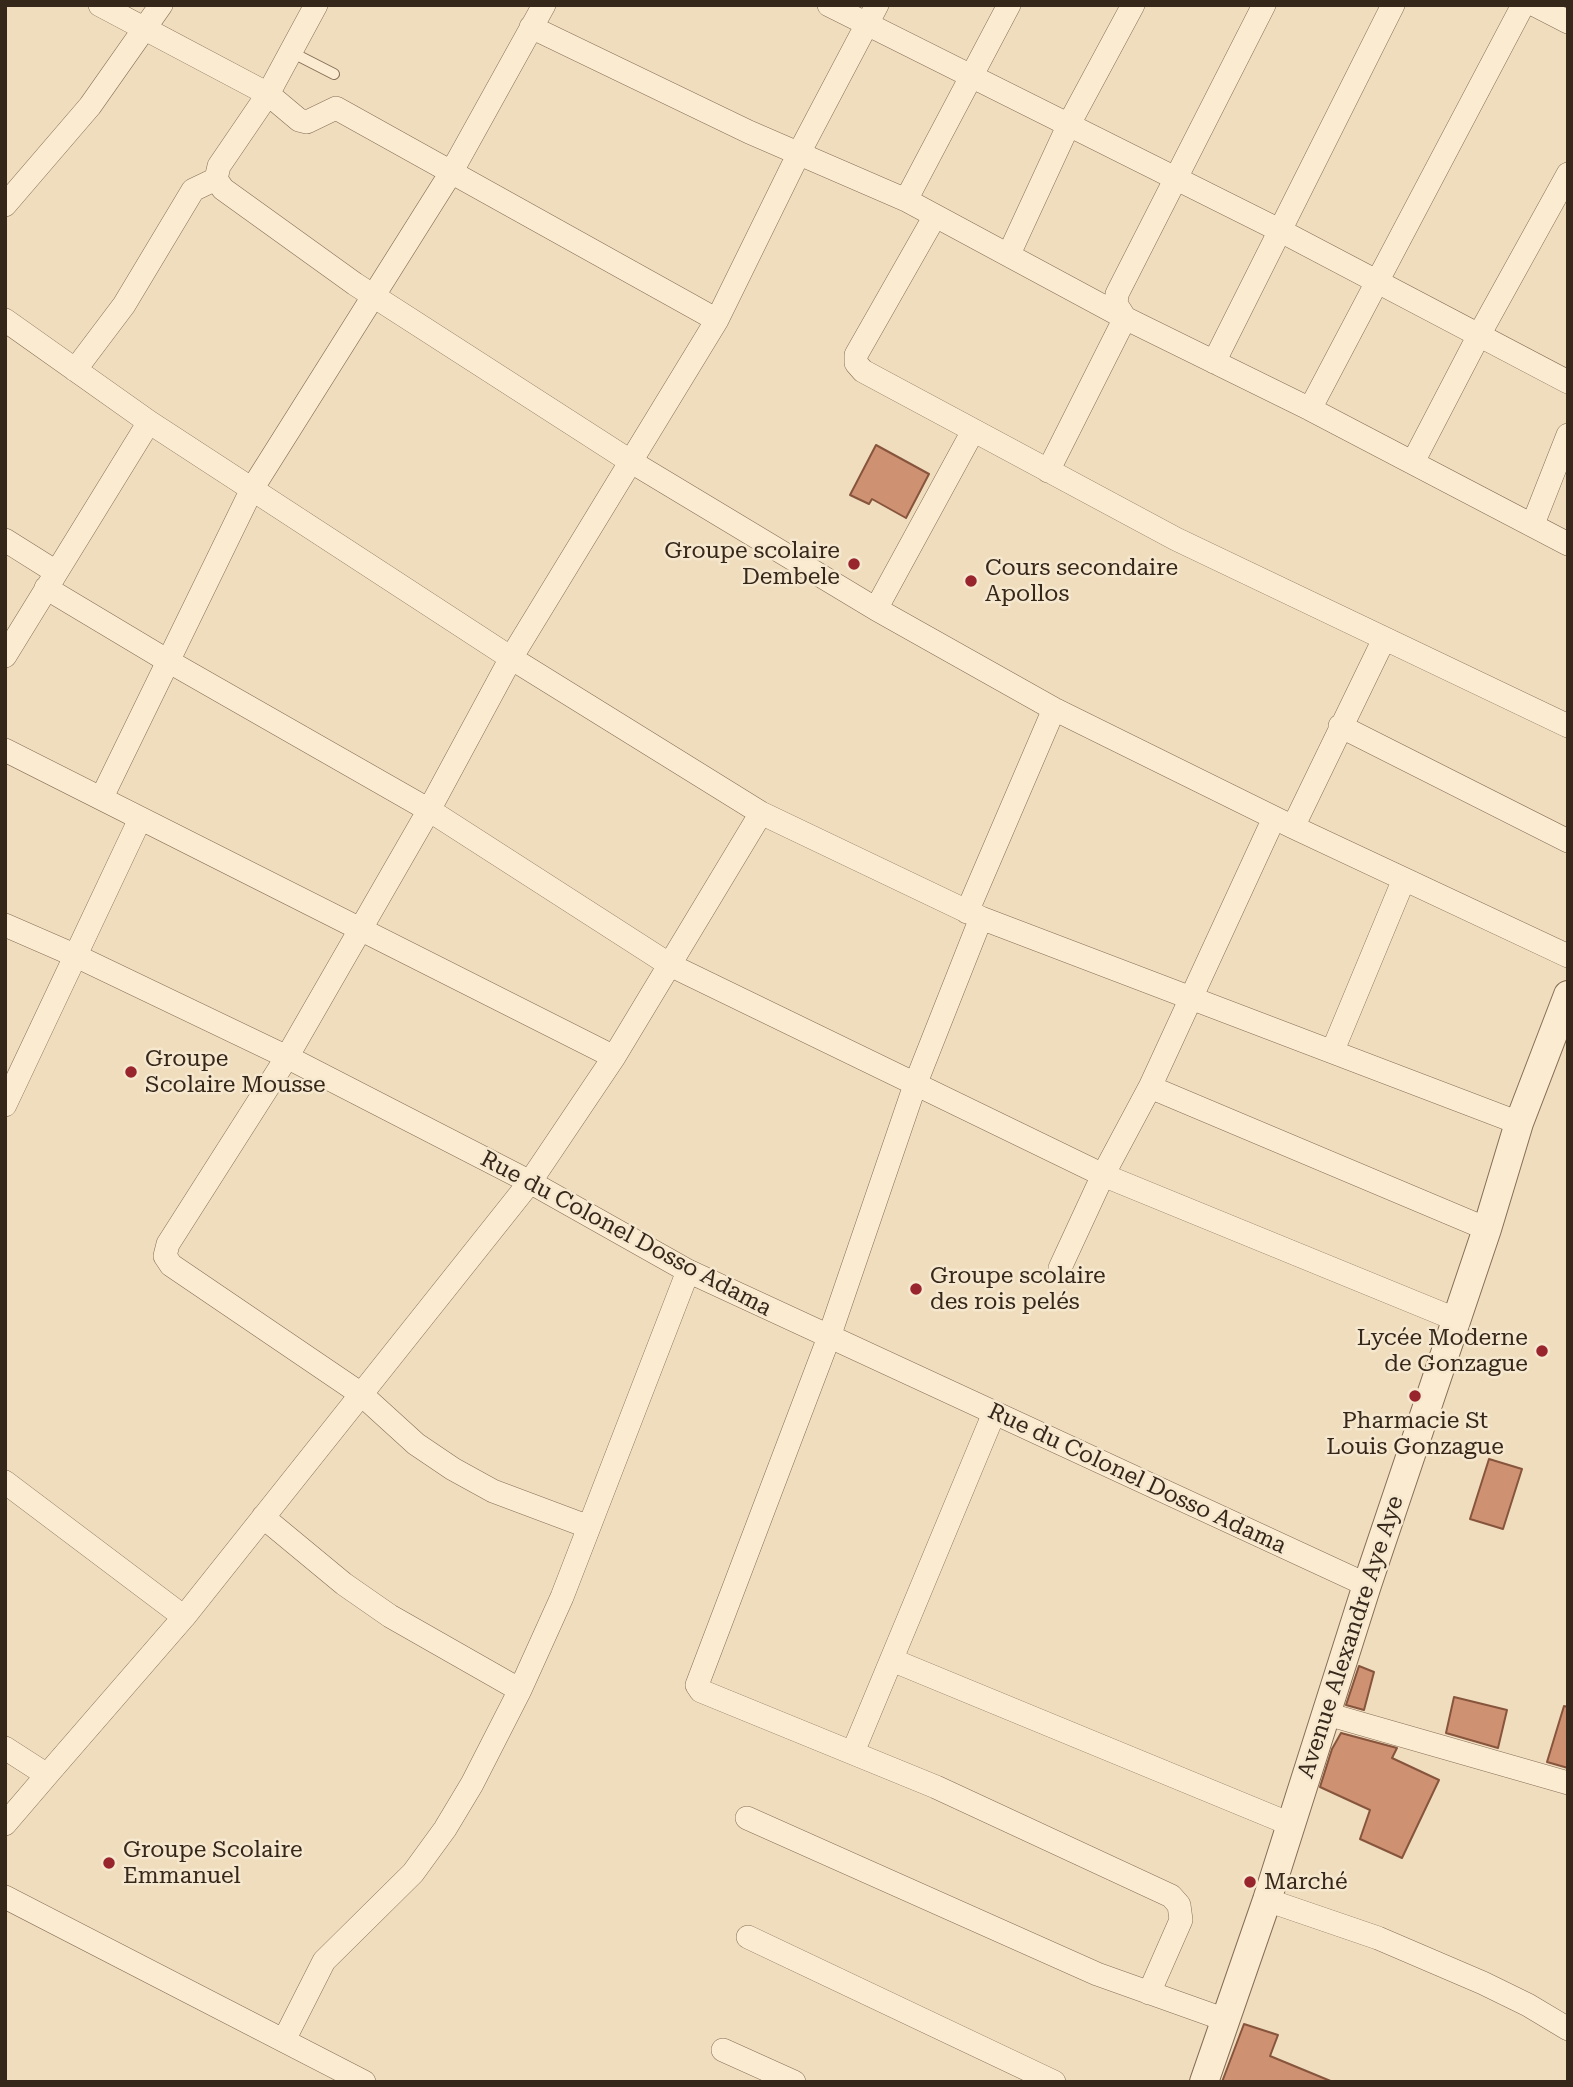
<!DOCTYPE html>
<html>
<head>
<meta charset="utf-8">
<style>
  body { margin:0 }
  #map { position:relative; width:1573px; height:2087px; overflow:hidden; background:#efddbe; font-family:"Roboto Serif",serif }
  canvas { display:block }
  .frame { position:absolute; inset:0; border:7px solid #36271b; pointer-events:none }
</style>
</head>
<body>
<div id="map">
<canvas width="1573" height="2087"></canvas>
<div class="frame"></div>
</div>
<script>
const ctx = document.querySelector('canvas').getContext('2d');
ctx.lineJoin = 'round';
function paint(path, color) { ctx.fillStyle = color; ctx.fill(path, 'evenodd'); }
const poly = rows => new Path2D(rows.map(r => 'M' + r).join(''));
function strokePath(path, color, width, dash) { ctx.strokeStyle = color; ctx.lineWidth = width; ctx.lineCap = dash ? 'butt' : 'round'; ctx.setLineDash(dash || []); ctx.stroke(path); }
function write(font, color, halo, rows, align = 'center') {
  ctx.font = font + ' "Roboto Serif",serif'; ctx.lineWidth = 5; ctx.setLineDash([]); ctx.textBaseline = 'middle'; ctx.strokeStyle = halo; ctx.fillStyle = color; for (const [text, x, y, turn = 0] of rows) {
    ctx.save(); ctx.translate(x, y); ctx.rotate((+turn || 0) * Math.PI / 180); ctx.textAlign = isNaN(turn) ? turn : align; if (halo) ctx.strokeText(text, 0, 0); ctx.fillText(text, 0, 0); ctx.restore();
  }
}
const building = poly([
  [876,445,929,474,906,518,872,499,869,504,850,495,876,445],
  [1489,1459,1522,1469,1503,1529,1470,1519,1489,1459],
  [1359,1666,1374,1672,1364,1710,1346,1705,1359,1666],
  [1454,1697,1507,1710,1498,1748,1446,1733,1454,1697],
  [1564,1706,1568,1707,1568,1768,1547,1762,1564,1706],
  [1341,1733,1397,1748,1392,1758,1439,1780,1402,1858,1360,1839,1370,1810,1320,1787,1332,1749,1341,1733],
  [1244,2024,1278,2035,1270,2056,1333,2082,1222,2082,1244,2024]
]);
paint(building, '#ce9273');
strokePath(building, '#87543c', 2);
const service = poly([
  [291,52,334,74]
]);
const minor = poly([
  [100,5,268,94,299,120,307,122,336,108,717,320],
  [316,5,268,94,219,166,216,179,223,189,355,284,630,461,876,609,1054,709,1293,827,1568,956],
  [829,5,1279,230,1568,382],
  [1535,5,1568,22],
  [531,27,749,132,906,200,1125,318,1310,409,1568,544],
  [906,200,1009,5],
  [5,205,90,106,161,5],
  [935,216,856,355,856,363,863,371,1176,539,1568,726],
  [1009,254,1069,124,1133,5],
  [5,320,149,422,511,658,761,813,981,918,1519,1123],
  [1214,362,1393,5],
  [75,370,124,305,193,190,216,179],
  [1310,409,1523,5],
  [1413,462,1479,335,1568,174],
  [1048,471,1125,318,1116,304,1117,294,1264,5],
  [1533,524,1568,435],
  [5,540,56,572],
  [46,588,168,661,429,810,670,965,1103,1175,1455,1319],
  [876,609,973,431],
  [5,656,149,422],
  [1340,726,1568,841],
  [5,750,614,1057],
  [102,797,252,489,452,171,544,5],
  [1293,827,1384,639],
  [967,912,1054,709],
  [981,918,915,1085,829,1337,697,1685,701,1691,936,1787,1171,1896,1179,1905,1181,1920,1149,1993],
  [5,925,74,955,287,1057,530,1182,688,1271,1367,1585],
  [1333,1050,1404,879],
  [1150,1087,1487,1229],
  [5,1105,140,819],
  [1060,1268,1103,1175,1150,1087,1274,818],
  [5,1482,184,1617],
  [263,1517,344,1584,390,1616,520,1690],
  [589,1527,493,1491,453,1469,416,1444,361,1394,171,1265,165,1256,168,1244,287,1057,429,810,511,658,717,320,799,153,877,5],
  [892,1660,1290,1824],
  [1327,1714,1568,1783],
  [5,1748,47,1775,5,1824],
  [853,1752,994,1413],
  [47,1775,184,1617,530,1182,614,1057,761,813],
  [747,1818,1097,1974,1226,2020],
  [5,1897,364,2082],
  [1267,1900,1378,1938,1483,1983,1528,2005,1568,2029],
  [748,1937,1054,2082],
  [284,2040,324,1961,413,1873,445,1829,472,1784,520,1690,562,1597,688,1271],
  [723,2050,794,2082]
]);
const tertiary = poly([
  [1204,2082,1267,1900,1367,1585,1487,1229,1519,1123,1568,995]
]);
strokePath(service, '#876d56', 12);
strokePath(minor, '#876d56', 24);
strokePath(tertiary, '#876d56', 30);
strokePath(service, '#faebd1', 10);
strokePath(minor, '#faebd1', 23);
strokePath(tertiary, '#faebd1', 28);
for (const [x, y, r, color] of [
  [854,564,7,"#98252e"],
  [971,581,7,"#98252e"],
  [131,1072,7,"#98252e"],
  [916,1289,7,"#98252e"],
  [1542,1351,7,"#98252e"],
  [1415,1396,7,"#98252e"],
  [109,1863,7,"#98252e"],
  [1250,1882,7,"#98252e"]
]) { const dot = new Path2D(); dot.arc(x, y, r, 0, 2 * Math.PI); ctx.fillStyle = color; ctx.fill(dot); strokePath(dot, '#f6e8ce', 2.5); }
write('23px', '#36271b', '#f6e8ce', [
  ["Groupe scolaire",840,551,"right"],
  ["Dembele",840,577,"right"],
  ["Cours secondaire",985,568],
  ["Apollos",985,594],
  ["Groupe",145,1059],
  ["Scolaire Mousse",145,1085],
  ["Groupe scolaire",930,1276],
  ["des rois pelés",930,1302],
  ["Lycée Moderne",1528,1338,"right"],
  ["de Gonzague",1528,1364,"right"],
  ["Pharmacie St",1415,1421,"center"],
  ["Louis Gonzague",1415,1447,"center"],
  ["Groupe Scolaire",123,1850],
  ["Emmanuel",123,1876],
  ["Marché",1264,1882]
], 'left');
write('23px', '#36271b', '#f6e8ce', [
  ["Rue du Colonel Dosso Adama",626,1234,28],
  ["Rue du Colonel Dosso Adama",1137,1479,25],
  ["Avenue Alexandre Aye Aye",1351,1637,-72]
]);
</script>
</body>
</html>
